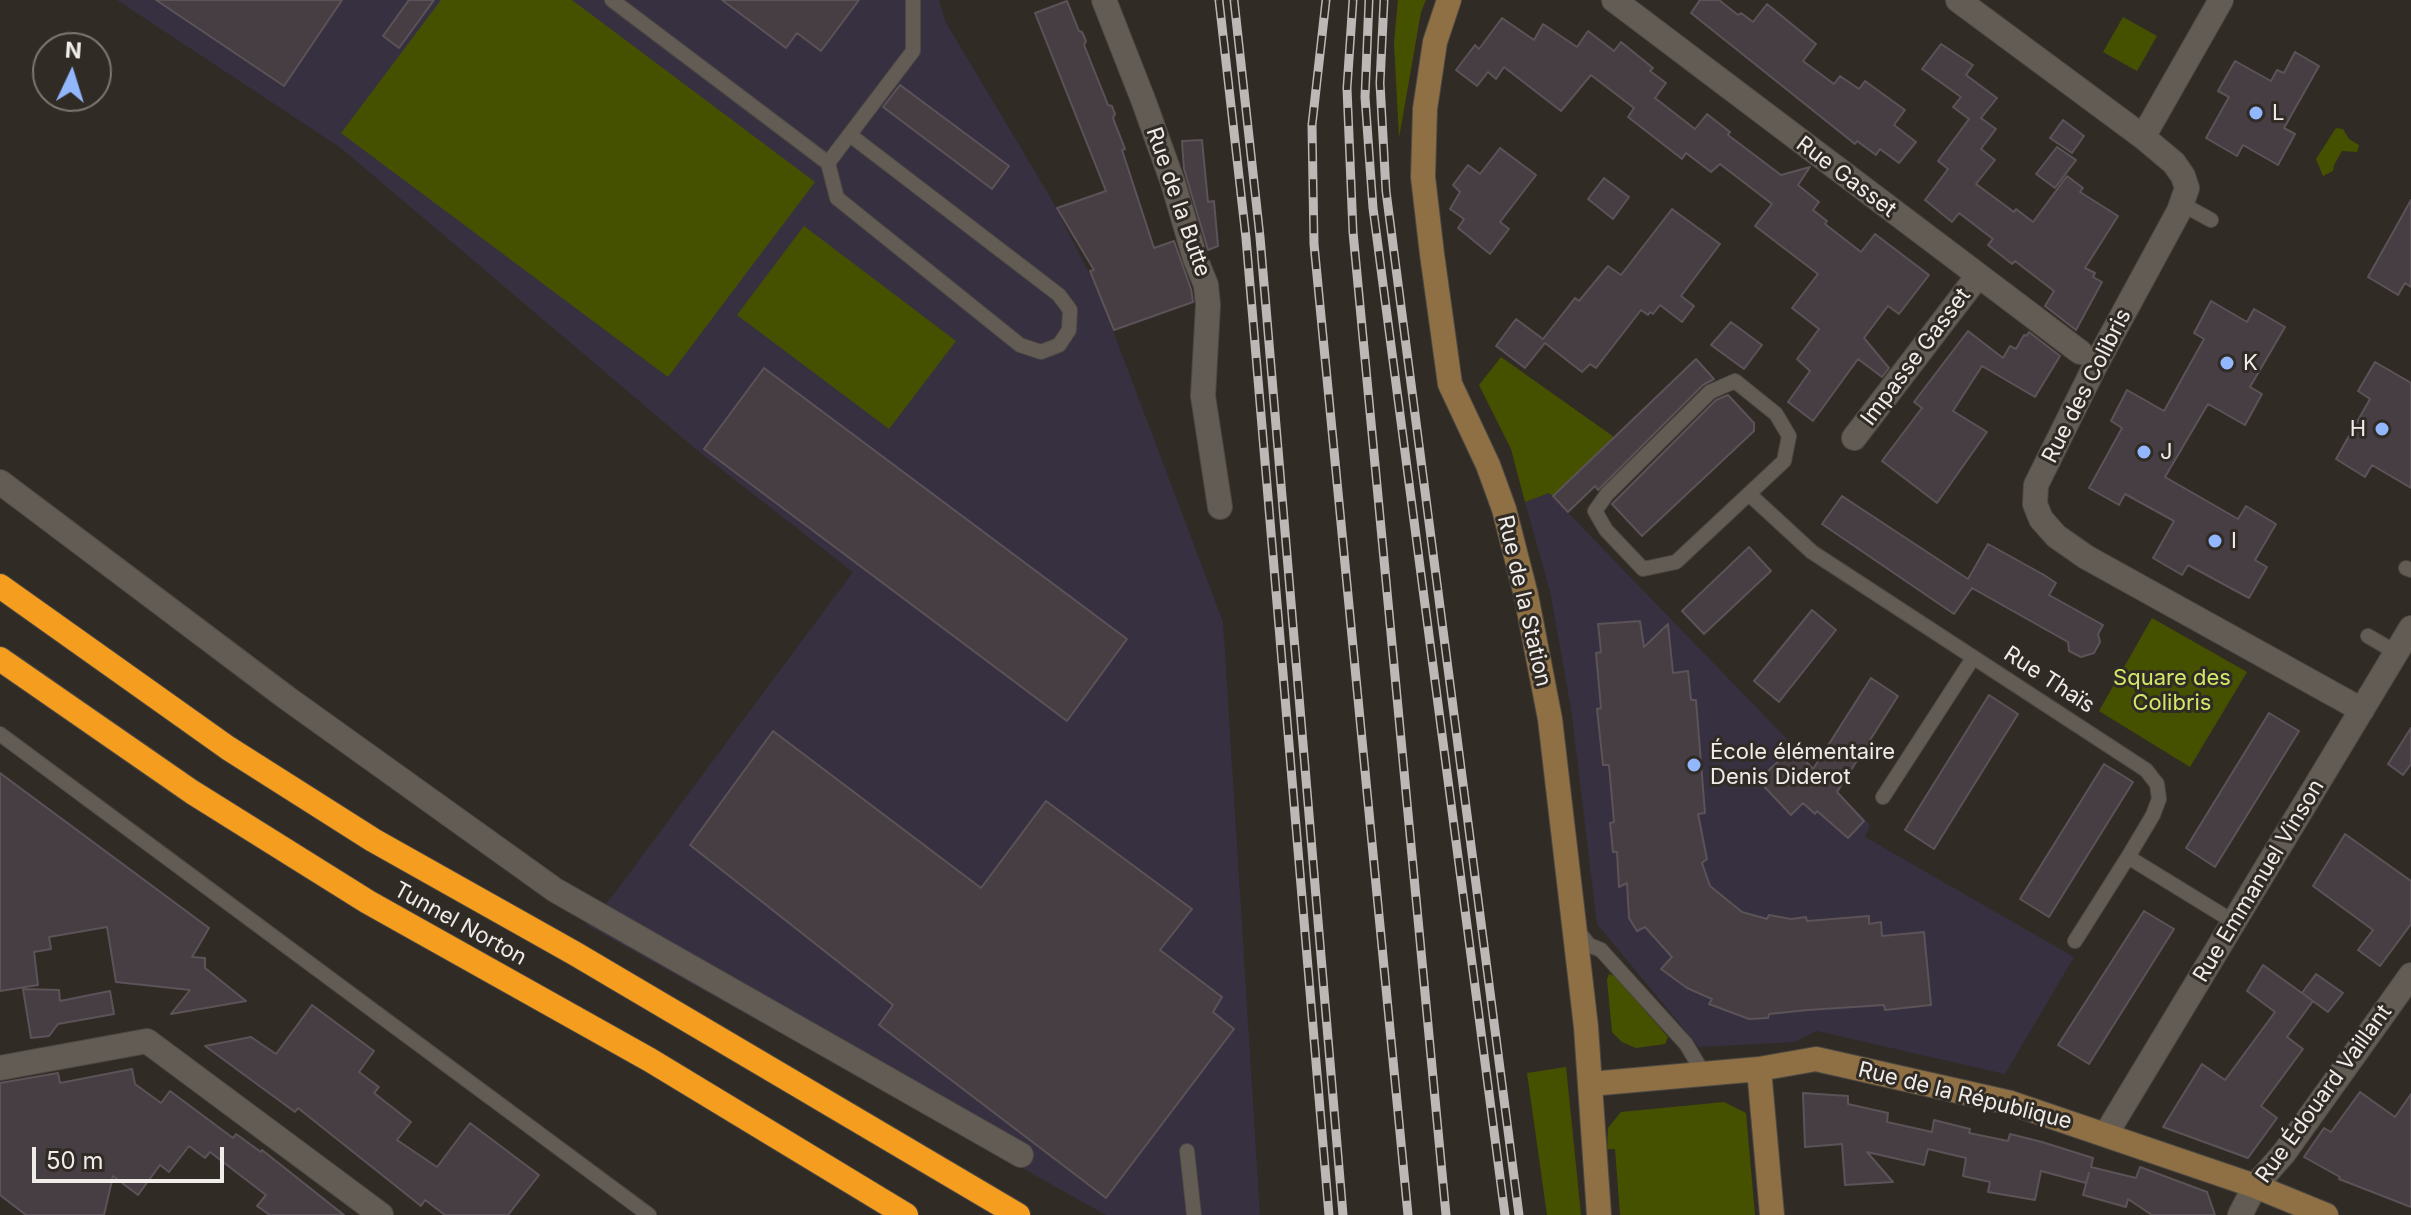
<!DOCTYPE html>
<html>
<head>
<meta charset="utf-8">
<style>
  body { margin:0 }
  #map { position:relative; width:2411px; height:1215px; overflow:hidden; background:#312b26; font-family:Inter,sans-serif }
  canvas { display:block }
  .north { position:absolute; left:32px; top:32px; width:80px; height:80px; box-sizing:border-box; background:#312b26; border:2px solid #7d7874; border-radius:50%; rotate:4deg; font-size:22px; font-weight:700; line-height:32px; text-align:center; color:#f0ece9 }
  .north::after { content:''; display:block; margin:auto; width:28px; height:36px; background:#92b7fd; clip-path:polygon(50% 0,100% 100%,50% 72%,0 100%) }
  .scale { position:absolute; left:32px; top:1147px; width:192px; height:36px; box-sizing:border-box; border:4px solid #f0ece9; border-top:0; padding-left:10px; font-size:24px; line-height:28px; white-space:nowrap; color:#f0ece9; -webkit-text-stroke:6px #312b26; paint-order:stroke }
</style>
</head>
<body>
<div id="map">
<canvas width="2411" height="1215"></canvas>
<div class="north">N</div>
<div class="scale">50 m</div>
</div>
<script>
const ctx = document.querySelector('canvas').getContext('2d');
ctx.lineJoin = 'round';
function paint(path, color) { ctx.fillStyle = color; ctx.fill(path, 'evenodd'); }
const poly = rows => new Path2D(rows.map(r => 'M' + r).join(''));
function strokePath(path, color, width, dash) { ctx.strokeStyle = color; ctx.lineWidth = width; ctx.lineCap = dash ? 'butt' : 'round'; ctx.setLineDash(dash || []); ctx.stroke(path); }
function write(font, color, halo, rows, align = 'center') {
  ctx.font = font + ' Inter,sans-serif'; ctx.lineWidth = 6; ctx.setLineDash([]); ctx.textBaseline = 'middle'; ctx.strokeStyle = halo; ctx.fillStyle = color; for (const [text, x, y, turn = 0] of rows) {
    ctx.save(); ctx.translate(x, y); ctx.rotate((+turn || 0) * Math.PI / 180); ctx.textAlign = isNaN(turn) ? turn : align; if (halo) ctx.strokeText(text, 0, 0); ctx.fillText(text, 0, 0); ctx.restore();
  }
}
paint(poly([
  [117,0,939,0,945,21,1053,202,1098,291,1223,622,1260,1215,1106,1215,587,925,614,894,853,572,698,451,341,148],
  [1549,493,1870,825,1865,837,2074,957,2005,1074,1817,1031,1794,1042,1699,1047,1597,924,1571,709,1550,591,1525,502]
]), '#363041');
paint(poly([
  [441,0,572,0,815,182,668,377,341,133],
  [1398,0,1426,0,1421,12,1399,138,1394,43],
  [2123,17,2157,36,2137,71,2103,52],
  [2336,128,2343,129,2349,139,2359,145,2357,152,2342,151,2334,165,2333,171,2323,176,2316,159],
  [804,226,956,341,889,429,737,315],
  [1501,357,1614,437,1553,496,1549,493,1525,502,1511,449,1479,385],
  [2152,618,2247,672,2190,767,2099,711],
  [1609,974,1615,976,1668,1037,1665,1044,1636,1048,1622,1042,1612,1032,1607,980],
  [1566,1067,1581,1215,1547,1215,1527,1073],
  [1724,1102,1746,1113,1755,1215,1620,1215,1615,1149,1607,1149,1608,1128,1621,1112]
]), '#465100');
const building = poly([
  [156,0,342,0,284,86,156,0],
  [409,0,434,0,399,48,383,36,409,0],
  [722,0,859,0,821,51,797,33,786,48,722,0],
  [1700,0,1719,0,1738,15,1741,13,1753,22,1767,4,1816,44,1803,61,1834,84,1840,76,1859,89,1865,81,1905,110,1894,125,1916,142,1899,163,1880,149,1876,155,1857,141,1855,144,1691,13,1700,0],
  [1067,1,1079,31,1082,32,1086,41,1084,45,1108,105,1112,106,1115,114,1113,118,1125,149,1122,150,1154,248,1174,241,1191,289,1193,302,1114,330,1090,271,1094,270,1057,208,1106,191,1035,13,1067,1],
  [1502,18,1534,40,1543,24,1577,47,1588,31,1614,51,1621,42,1653,68,1650,71,1666,83,1655,98,1695,129,1707,114,1730,132,1728,135,1781,175,1810,167,1798,185,1819,202,1813,210,1827,221,1825,224,1861,252,1875,234,1929,275,1899,314,1888,306,1864,338,1889,368,1882,377,1858,359,1813,421,1788,402,1810,371,1797,359,1819,329,1792,308,1818,274,1755,226,1772,204,1720,164,1711,172,1686,153,1682,159,1628,117,1634,108,1591,75,1561,111,1504,67,1496,79,1488,72,1477,86,1456,70,1475,45,1479,49,1502,18],
  [1941,44,1973,65,1966,75,1997,98,1981,118,1996,129,1981,149,1995,160,1976,184,2014,212,2016,209,2033,222,2067,176,2083,188,2080,192,2118,216,2085,268,2095,273,2093,277,2102,282,2076,330,2045,306,2054,291,2015,261,2012,264,1988,245,1993,239,1959,213,1952,222,1925,200,1948,169,1938,161,1969,119,1953,107,1961,97,1922,69,1941,44],
  [2295,52,2319,66,2284,128,2295,134,2278,165,2243,145,2237,156,2206,138,2229,97,2218,91,2235,61,2271,81,2277,70,2284,73,2295,52],
  [900,85,1009,166,992,189,883,107,900,85],
  [2063,120,2084,136,2072,153,2050,138,2063,120],
  [1202,140,1208,202,1214,201,1218,246,1208,250,1184,169,1182,141,1202,140],
  [2057,147,2076,160,2055,188,2036,174,2057,147],
  [1500,148,1536,175,1500,222,1509,229,1490,254,1458,228,1464,219,1450,209,1460,192,1453,185,1468,165,1480,174,1500,148],
  [1604,178,1629,197,1613,219,1588,199,1604,178],
  [2411,200,2411,287,2405,283,2398,295,2368,277,2411,200],
  [1672,209,1720,244,1681,296,1694,306,1682,322,1660,305,1653,314,1650,312,1648,315,1641,310,1596,368,1590,364,1582,372,1545,343,1525,368,1496,346,1516,319,1543,339,1575,298,1579,301,1608,266,1621,275,1672,209],
  [2211,301,2247,322,2254,309,2285,327,2250,387,2262,394,2245,425,2208,404,2165,477,2238,519,2246,506,2276,524,2255,560,2267,567,2249,598,2188,565,2182,575,2153,558,2174,521,2125,494,2119,505,2089,488,2122,428,2111,421,2127,390,2164,411,2204,339,2194,333,2211,301],
  [1731,322,1762,345,1744,369,1711,345,1731,322],
  [1968,331,2003,358,2010,346,2016,349,2024,335,2026,336,2029,332,2060,356,2035,397,1982,366,1953,411,1987,432,1937,503,1882,461,1922,408,1914,402,1968,331],
  [1696,359,1714,379,1703,385,1598,490,1595,486,1568,512,1553,496,1696,359],
  [2375,362,2411,383,2411,488,2372,465,2365,477,2336,459,2370,399,2358,391,2375,362],
  [764,368,1127,639,1067,721,704,449,764,368],
  [1728,395,1754,423,1754,431,1642,536,1612,504,1716,400,1728,395],
  [1842,496,1968,579,1988,544,2044,575,2056,583,2049,595,2103,625,2098,634,2100,642,2094,653,2081,657,2069,651,2068,642,1972,588,1954,614,1822,524,1842,496],
  [1749,547,1771,571,1704,634,1682,611,1749,547],
  [1812,610,1836,630,1779,702,1754,681,1812,610],
  [1640,621,1644,647,1668,624,1673,673,1688,671,1691,700,1696,700,1705,813,1698,814,1707,859,1702,863,1710,886,1742,912,1767,919,1769,915,1791,919,1806,917,1807,921,1869,916,1869,924,1881,922,1882,936,1924,932,1931,1005,1885,1010,1884,1005,1808,1010,1769,1014,1768,1018,1749,1019,1709,1004,1712,999,1687,988,1661,969,1672,957,1645,927,1637,931,1629,918,1627,883,1619,887,1617,852,1613,852,1610,823,1614,822,1609,765,1603,765,1597,709,1601,708,1596,653,1601,652,1598,624,1640,621],
  [1871,678,1898,696,1837,792,1864,821,1848,838,1817,811,1815,814,1803,803,1791,815,1758,780,1793,748,1813,769,1871,678],
  [1989,695,2018,714,1934,849,1905,830,1989,695],
  [2269,713,2299,731,2215,867,2186,848,2269,713],
  [2411,728,2411,764,2403,775,2388,764,2411,728],
  [773,731,981,888,1046,801,1192,909,1160,950,1222,997,1213,1012,1234,1029,1106,1198,879,1025,893,1005,690,845,773,731],
  [2104,764,2133,782,2049,917,2020,899,2104,764],
  [0,773,209,928,192,957,205,958,205,968,246,1001,171,1014,190,990,116,982,107,927,49,937,51,949,34,952,38,985,0,991,0,773],
  [2345,834,2411,881,2411,924,2380,966,2358,950,2373,930,2313,886,2345,834],
  [2144,911,2174,929,2089,1064,2058,1045,2144,911],
  [2263,965,2313,1001,2287,1037,2303,1049,2261,1106,2277,1118,2248,1158,2163,1127,2202,1064,2225,1080,2275,1012,2247,991,2263,965],
  [2316,974,2343,993,2328,1012,2302,993,2316,974],
  [23,989,59,990,60,1001,110,991,114,1014,58,1024,49,1036,31,1038,23,989],
  [312,1005,374,1051,359,1072,379,1087,374,1093,411,1122,397,1140,437,1167,470,1123,539,1175,508,1215,445,1215,425,1200,421,1206,298,1108,295,1112,205,1046,251,1037,276,1054,312,1005],
  [132,1069,135,1084,161,1103,170,1091,233,1138,236,1134,261,1152,262,1150,344,1215,270,1215,257,1206,266,1195,210,1152,205,1158,189,1146,169,1172,160,1165,138,1195,113,1176,104,1215,26,1215,0,1195,0,1083,58,1073,60,1083,132,1069],
  [2360,1092,2395,1117,2411,1094,2411,1207,2339,1179,2340,1177,2304,1157,2324,1128,2331,1132,2360,1092],
  [1803,1093,1848,1096,1848,1104,1888,1113,1887,1122,1932,1132,1934,1120,1970,1129,1969,1133,2008,1141,2010,1134,2042,1142,2093,1158,2091,1167,2136,1178,2140,1167,2207,1192,2215,1215,2152,1215,2128,1199,2126,1207,2083,1195,2089,1173,2086,1183,2041,1171,2035,1200,1988,1192,1990,1182,1963,1176,1966,1158,1928,1149,1924,1165,1867,1152,1893,1182,1845,1185,1842,1144,1805,1147,1803,1093]
]);
paint(building, '#463e43');
strokePath(building, '#5b5357', 2);
const lane = poly([
  [612,0,828,163,913,51,913,0],
  [828,163,837,198,1020,345,1041,352,1059,345,1069,330,1070,310,1059,295,850,135],
  [2182,204,2211,220],
  [1735,381,1776,414,1789,436,1784,461,1676,562,1643,569,1606,530,1595,511,1607,494,1710,392,1735,381],
  [1749,494,1812,552,2146,770,2157,784,2159,799,2153,815,2128,857,2234,922],
  [2406,568,2411,570],
  [2368,636,2397,653],
  [0,734,649,1215],
  [1883,797,1973,658],
  [1578,931,1589,945,1601,950,1686,1044,1704,1074],
  [2075,941,2128,857],
  [1187,1151,1194,1215]
]);
const street = poly([
  [1104,0,1144,102,1173,183,1195,258,1206,285,1208,305,1203,396,1220,507],
  [1614,0,2080,352],
  [1958,0,2143,137,2174,163,2183,176,2187,188,2179,211,2096,364,2036,485,2035,504,2041,519,2056,536,2086,557,2362,710],
  [2143,137,2221,0],
  [1854,438,1977,277],
  [0,482,287,698,555,890,1021,1155],
  [0,1068,147,1041,381,1215],
  [2106,1134,2411,628],
  [2240,1215,2255,1186,2284,1153,2411,975]
]);
const secondary = poly([
  [1449,0,1435,42,1425,109,1423,177,1432,254,1450,384,1488,465,1504,509,1526,595,1550,719,1586,1027,1599,1215],
  [1759,1069,1772,1215],
  [1590,1084,1759,1069,1816,1059,2011,1103,2255,1186,2326,1215]
]);
const highway = poly([
  [0,586,228,748,373,840,574,953,1018,1215],
  [0,659,192,792,368,902,650,1060,906,1215]
]);
strokePath(lane, '#4c4843', 16);
strokePath(street, '#4c4843', 26);
strokePath(secondary, '#4c4843', 26);
strokePath(highway, '#4c4843', 26);
strokePath(lane, '#625c55', 14);
strokePath(street, '#625c55', 24);
strokePath(secondary, '#8e7044', 24);
strokePath(highway, '#f59d1e', 24);
const rail = poly([
  [1219,0,1246,238,1329,1215],
  [1234,0,1260,237,1343,1215],
  [1326,0,1312,125,1314,244,1408,1215],
  [1353,0,1347,88,1353,232,1446,1215],
  [1369,0,1365,97,1373,208,1505,1215],
  [1384,0,1380,83,1386,191,1519,1215]
]);
strokePath(rail, '#bdb8b5', 9);
strokePath(rail, '#312b26', 6, [18]);
for (const [x, y, r, color] of [
  [2256,113,8,"#92b7fd"],
  [2227,363,8,"#92b7fd"],
  [2382,429,8,"#92b7fd"],
  [2144,452,8,"#92b7fd"],
  [2215,541,8,"#92b7fd"],
  [1694,765,8,"#92b7fd"]
]) { const dot = new Path2D(); dot.arc(x, y, r, 0, 2 * Math.PI); ctx.fillStyle = color; ctx.fill(dot); strokePath(dot, '#312b26', 3); }
write('22px', '#f0ece9', '#312b26', [
  ["L",2272,113],
  ["K",2243,363],
  ["H",2366,429,"right"],
  ["J",2160,452],
  ["I",2231,541],
  ["École élémentaire",1710,752],
  ["Denis Diderot",1710,777]
], 'left');
write('22px', '#f0ece9', '#312b26', [
  ["Rue Gasset",1846,177,37],
  ["Rue de la Butte",1178,202,71],
  ["Impasse Gasset",1916,357,-53],
  ["Rue des Colibris",2087,386,-63],
  ["Rue de la Station",1524,601,77],
  ["Rue Thaïs",2049,680,33],
  ["Rue Emmanuel Vinson",2259,881,-59],
  ["Tunnel Norton",460,924,29],
  ["Rue Édouard Vaillant",2324,1094,-54],
  ["Rue de la République",1965,1096,14]
]);
write('22px', '#d2e869', '#312b26', [
  ["Square des",2172,678],
  ["Colibris",2172,703]
]);
</script>
</body>
</html>
